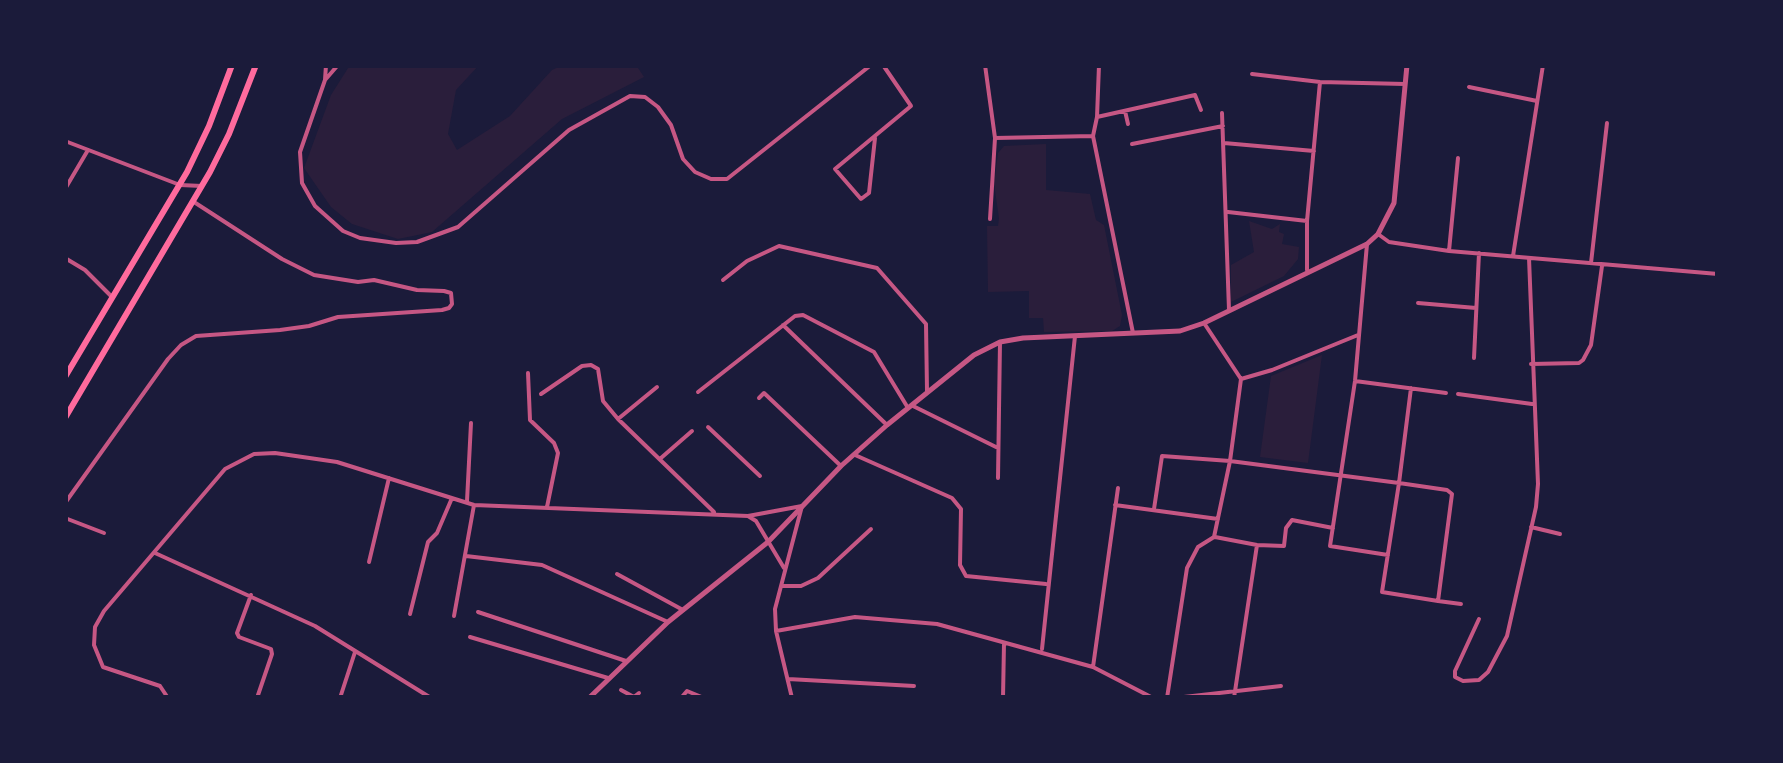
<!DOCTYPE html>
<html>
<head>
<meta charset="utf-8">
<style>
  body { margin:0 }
  #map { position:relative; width:1783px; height:763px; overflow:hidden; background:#1b1b3a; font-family:Raleway,sans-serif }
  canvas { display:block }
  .frame { position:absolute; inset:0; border:68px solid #1b1b3a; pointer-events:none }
</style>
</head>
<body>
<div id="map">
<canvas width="1783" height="763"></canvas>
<div class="frame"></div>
</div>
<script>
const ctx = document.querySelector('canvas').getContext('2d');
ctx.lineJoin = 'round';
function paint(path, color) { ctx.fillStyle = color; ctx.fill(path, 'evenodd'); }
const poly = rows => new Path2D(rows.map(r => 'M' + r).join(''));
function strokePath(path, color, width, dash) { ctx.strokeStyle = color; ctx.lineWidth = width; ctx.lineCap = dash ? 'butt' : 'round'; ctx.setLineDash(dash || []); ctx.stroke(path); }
paint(poly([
  [350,65,479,65,456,90,448,134,457,150,510,116,552,70,563,65,636,65,644,77,562,119,432,232,398,239,352,224,331,207,304,168,331,95],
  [1046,144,1046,190,1090,194,1096,220,1104,225,1122,315,1120,326,1112,331,1044,332,1043,318,1029,318,1029,291,988,292,987,226,998,226,999,218,994,184,998,153,1004,146],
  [1249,221,1272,229,1280,224,1279,232,1284,234,1282,244,1299,247,1298,259,1284,276,1231,302,1231,265,1254,252],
  [1322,355,1308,463,1260,457,1271,376]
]), '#2a1e3b');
strokePath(poly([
  [326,65,325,80,300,152,302,183,315,206,343,231,360,238,396,243,417,242,458,227,569,130,630,96,645,97,658,107,671,125,683,159,695,172,711,179,727,179,871,65],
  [985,65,995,138,990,219],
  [1099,65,1097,117,1093,136,1133,333],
  [1252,74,1320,82,1405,84],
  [325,80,338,65],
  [1469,87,1537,101],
  [1125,111,1128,124],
  [1222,113,1229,310],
  [1097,117,1195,95,1201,110],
  [875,138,869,193,861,199,835,169,911,106,883,65],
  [995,138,1093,136],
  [65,141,180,185,202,186],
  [1224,143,1314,151],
  [1132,144,1223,126],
  [65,189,88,150],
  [1228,212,1307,221],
  [1378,234,1389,242,1449,251,1718,274],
  [1367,244,1355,381,1330,546,1388,555],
  [1449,251,1458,158],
  [1513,256,1543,65],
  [65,258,85,270,111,296],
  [1591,263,1607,123],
  [1307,270,1307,221,1320,82],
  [723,280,747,261,779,246,877,268,926,324,927,391],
  [1418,303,1476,308],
  [783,325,887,425],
  [1474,358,1479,253],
  [1531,364,1579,363,1583,360,1591,345,1602,266],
  [528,373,530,420,554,443,558,453,547,507],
  [1241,379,1272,370,1358,335],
  [1355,381,1446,393],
  [698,392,795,316,803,315,874,352,908,408],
  [541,394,582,366,591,365,598,369,603,401,618,419,714,512],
  [1458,394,1532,404],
  [759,398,764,393,841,466],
  [913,406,998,448],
  [618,419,657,387],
  [708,427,760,476],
  [855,455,952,498,961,509,960,565,966,576,1046,584],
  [661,458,692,431],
  [998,478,1000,342],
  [467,501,471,423],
  [65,503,168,359,181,345,196,336,280,330,309,326,338,317,442,310,449,308,452,304,451,293,444,291,417,290,374,280,358,282,314,275,282,259,194,202],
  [1115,505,1218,519],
  [1154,509,1162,456,1230,461,1399,483,1447,490,1452,494,1438,601,1382,592,1399,483,1411,388],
  [748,516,756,521,784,568],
  [65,518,104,533],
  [1531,527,1560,534],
  [1215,537,1257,545,1284,546,1286,528,1292,520,1333,528],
  [155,553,315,626,431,698],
  [466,556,542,565,668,622],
  [369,562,389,478],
  [617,574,683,610],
  [782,586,801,586,818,578,871,529],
  [251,595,237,633,239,637,271,649,272,654,257,698],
  [1438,601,1461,604],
  [478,612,626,661],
  [410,614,428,542,437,533,452,498],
  [454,616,474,505],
  [1479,619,1455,671,1455,677,1463,681,1479,680,1488,672,1507,636,1536,507,1538,484,1529,258],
  [776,631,855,617,937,624,1093,667,1153,698],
  [470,637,608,678],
  [1042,649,1075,336],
  [1093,667,1118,488],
  [788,679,914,686],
  [621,690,634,697,639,693],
  [168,698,160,686,103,667,94,645,95,627,104,611,225,469,254,454,275,453,337,462,474,505,748,516,802,506,775,609,776,631,792,698],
  [340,698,355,652],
  [681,698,687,691,704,698],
  [1003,698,1004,643],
  [1167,698,1187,568,1198,547,1214,537,1230,461,1241,379,1204,323],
  [1175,698,1281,686],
  [1234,698,1257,545]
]), '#c65784', 4);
strokePath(poly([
  [589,698,668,622,768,542,841,466,887,425,974,355,1000,342,1023,338,1180,331,1204,323,1367,244,1378,234,1394,203,1407,65]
]), '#c65784', 5);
strokePath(poly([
  [65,377,187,172,209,126,232,65],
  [65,418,210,172,229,134,256,65]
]), '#ff6b9d', 6);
</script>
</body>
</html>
